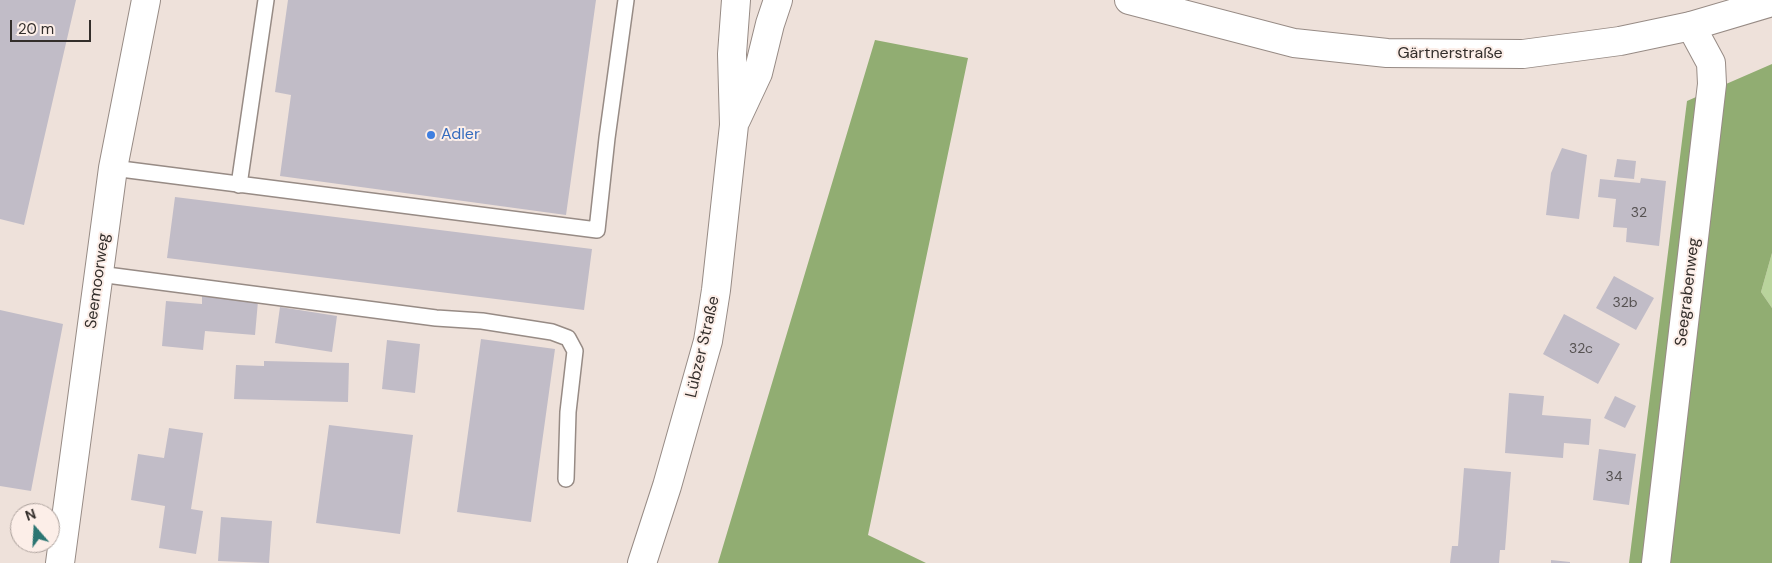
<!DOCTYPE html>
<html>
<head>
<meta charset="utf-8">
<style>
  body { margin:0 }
  #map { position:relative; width:1772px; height:563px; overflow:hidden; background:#eee1da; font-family:"DM Sans",sans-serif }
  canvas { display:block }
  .north { position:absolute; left:10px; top:503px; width:50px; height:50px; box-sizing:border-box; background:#fceee8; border:1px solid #aca19c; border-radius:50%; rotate:341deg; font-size:14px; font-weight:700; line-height:20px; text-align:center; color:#332e2b }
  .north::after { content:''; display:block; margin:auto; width:18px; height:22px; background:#2b7572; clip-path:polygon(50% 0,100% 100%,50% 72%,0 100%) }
  .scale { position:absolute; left:10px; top:20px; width:81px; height:22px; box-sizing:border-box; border:2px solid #332e2b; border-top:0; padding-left:6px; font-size:15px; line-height:18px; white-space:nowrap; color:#332e2b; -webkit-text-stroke:4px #fceee8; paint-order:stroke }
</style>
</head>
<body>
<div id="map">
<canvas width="1772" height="563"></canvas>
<div class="north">N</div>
<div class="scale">20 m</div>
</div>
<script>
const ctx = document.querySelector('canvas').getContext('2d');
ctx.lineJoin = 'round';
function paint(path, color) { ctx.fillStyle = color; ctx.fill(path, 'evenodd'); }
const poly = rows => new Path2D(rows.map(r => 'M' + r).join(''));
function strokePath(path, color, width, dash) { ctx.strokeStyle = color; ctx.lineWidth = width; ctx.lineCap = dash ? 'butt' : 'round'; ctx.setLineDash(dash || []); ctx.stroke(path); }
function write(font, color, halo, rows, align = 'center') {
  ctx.font = font + ' "DM Sans",sans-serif'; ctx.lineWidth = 4; ctx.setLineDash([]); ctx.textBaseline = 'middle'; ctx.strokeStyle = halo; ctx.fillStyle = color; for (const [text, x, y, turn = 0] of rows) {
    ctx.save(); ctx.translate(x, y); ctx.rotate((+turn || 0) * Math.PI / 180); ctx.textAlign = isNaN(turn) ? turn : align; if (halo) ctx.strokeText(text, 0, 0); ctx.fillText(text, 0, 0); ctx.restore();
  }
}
paint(poly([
  [1772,253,1772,308,1761,292]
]), '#b9d49c');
paint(poly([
  [875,40,968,58,868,535,926,563,718,563],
  [1772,64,1772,253,1761,292,1772,308,1772,563,1629,563,1687,101]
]), '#91ad72');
paint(poly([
  [0,0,76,0,24,225,0,219],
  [288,0,596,0,566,215,280,176,291,95,275,92],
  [1562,148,1587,155,1579,219,1546,215,1551,173],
  [1617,159,1636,161,1634,179,1614,177],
  [1641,178,1666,181,1659,246,1626,242,1627,228,1613,227,1616,199,1598,197,1600,179,1640,183],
  [175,197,592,249,584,310,167,258],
  [1614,276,1654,298,1636,330,1596,308],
  [202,296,258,301,255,335,205,331,203,350,162,346,166,301,202,304],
  [280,307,337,316,332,352,275,343],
  [0,310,63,324,31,491,0,486],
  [1564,314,1620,344,1598,384,1543,354],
  [481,339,555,349,531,522,457,512],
  [387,340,420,344,415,393,382,389],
  [264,361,349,363,348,402,234,399,236,365,264,366],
  [1509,393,1544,396,1542,415,1591,419,1589,445,1564,443,1563,458,1505,453],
  [1615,396,1636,406,1625,428,1604,418],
  [329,425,413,435,400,534,316,523],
  [169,428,203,433,191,509,203,511,196,554,159,548,165,506,131,500,138,454,164,458],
  [1599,449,1636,454,1629,505,1593,500],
  [1464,468,1511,472,1505,550,1500,550,1499,563,1450,563,1452,546,1458,546],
  [221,517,272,521,269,563,218,561],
  [1551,560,1570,562,1570,563,1551,563]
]), '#c1bcc7');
const lane = poly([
  [113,168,597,230,607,138,626,0],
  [239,185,266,0],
  [99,274,436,318,482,321,552,332,568,338,575,351,568,412,566,479]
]);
const street = poly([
  [60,563,113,168,146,0],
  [1656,563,1712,84,1711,63,1691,26]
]);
const secondary = poly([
  [1129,0,1294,43,1387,53,1523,54,1620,41,1691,26,1772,2],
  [736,120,758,73,770,24,778,0],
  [642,563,667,486,708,341,716,290,734,125,732,54,736,0]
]);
strokePath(lane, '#978b85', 18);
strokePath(street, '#978b85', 30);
strokePath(secondary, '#978b85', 30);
strokePath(lane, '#fff', 15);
strokePath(street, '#fff', 28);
strokePath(secondary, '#fff', 28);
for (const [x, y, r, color] of [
  [431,135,5,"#3f7fe0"]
]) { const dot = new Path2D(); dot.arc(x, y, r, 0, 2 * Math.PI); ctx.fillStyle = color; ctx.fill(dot); strokePath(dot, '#fceee8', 2); }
write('14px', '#565252', null, [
  ["32",1639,213],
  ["32b",1625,303],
  ["32c",1581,349],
  ["34",1614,477]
]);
write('16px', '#332e2b', '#fceee8', [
  ["Gärtnerstraße",1450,54],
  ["Seemoorweg",98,281,-82],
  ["Seegrabenweg",1688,292,-83],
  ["Lübzer Straße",703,347,-77]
]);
write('16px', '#366cbe', '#fceee8', [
  ["Adler",441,135]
], 'left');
</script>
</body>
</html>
